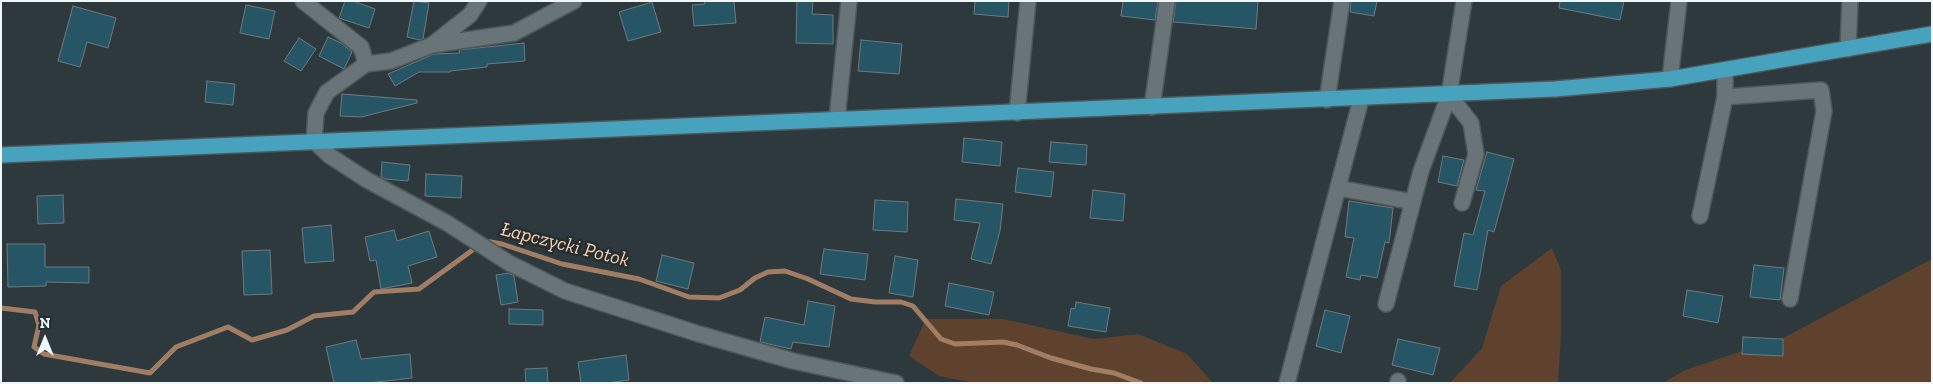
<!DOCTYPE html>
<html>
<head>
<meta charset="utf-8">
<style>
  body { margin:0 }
  #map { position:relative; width:1933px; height:384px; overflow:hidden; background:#2e393d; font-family:"Zilla Slab",serif }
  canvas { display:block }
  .frame { position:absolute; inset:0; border:2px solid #eff6f8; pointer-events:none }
  .north { position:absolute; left:20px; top:314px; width:50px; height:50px; -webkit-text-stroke:4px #242f33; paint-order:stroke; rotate:0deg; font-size:14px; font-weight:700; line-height:20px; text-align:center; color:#eff6f8 }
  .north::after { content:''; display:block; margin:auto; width:18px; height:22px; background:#eff6f8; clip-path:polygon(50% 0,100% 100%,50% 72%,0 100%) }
</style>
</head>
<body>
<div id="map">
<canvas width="1933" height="384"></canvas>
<div class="frame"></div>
<div class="north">N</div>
</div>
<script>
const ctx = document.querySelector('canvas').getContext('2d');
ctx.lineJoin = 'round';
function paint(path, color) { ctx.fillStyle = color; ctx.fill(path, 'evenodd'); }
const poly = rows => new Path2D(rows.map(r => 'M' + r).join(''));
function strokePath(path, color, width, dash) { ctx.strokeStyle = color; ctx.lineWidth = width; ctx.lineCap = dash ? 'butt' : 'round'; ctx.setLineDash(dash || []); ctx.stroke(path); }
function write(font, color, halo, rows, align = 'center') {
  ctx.font = font + ' "Zilla Slab",serif'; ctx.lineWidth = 5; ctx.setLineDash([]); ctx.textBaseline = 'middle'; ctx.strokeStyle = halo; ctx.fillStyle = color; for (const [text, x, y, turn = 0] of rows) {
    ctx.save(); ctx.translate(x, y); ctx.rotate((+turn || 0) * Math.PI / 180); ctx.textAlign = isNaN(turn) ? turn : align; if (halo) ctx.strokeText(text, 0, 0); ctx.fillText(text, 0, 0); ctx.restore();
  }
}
paint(poly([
  [1552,248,1561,270,1561,335,1558,383,1450,383,1482,348,1501,286],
  [1932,259,1932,383,1663,383,1685,370,1785,337],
  [926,319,1003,319,1094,339,1138,334,1187,354,1213,383,975,383,939,376,909,356]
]), '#5e422d');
strokePath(poly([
  [1,308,35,312,39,325,34,347,44,354,150,373,176,347,228,327,252,340,287,330,314,316,353,312,374,292,419,289,485,241,502,244,562,264,639,279,689,297,719,298,740,290,755,278,768,272,785,271,808,279,851,299,875,302,901,302,913,306,941,339,955,344,1003,342,1017,345,1051,358,1091,369,1114,373,1141,383]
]), '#a17e63', 5);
const building = poly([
  [345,1,353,1,375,9,369,28,339,18,345,1],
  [414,1,429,3,423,39,420,40,407,37,414,1],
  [704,1,734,1,736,23,694,26,692,5,705,4,704,1],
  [797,1,813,1,812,14,833,15,833,44,796,43,797,1],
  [975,1,1009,1,1008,17,974,14,975,1],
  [1123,1,1158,1,1155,20,1121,16,1123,1],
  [1176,1,1258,1,1256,29,1173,22,1176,1],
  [1351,1,1377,1,1374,16,1350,12,1351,1],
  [1560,1,1624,1,1620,20,1559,8,1560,1],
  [652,2,661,32,628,41,619,12,652,2],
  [246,5,275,11,269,39,240,33,246,5],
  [73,6,116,18,108,48,87,42,80,67,58,61,73,6],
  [328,37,341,43,352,52,344,69,319,56,328,37],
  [299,38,316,49,301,71,284,61,299,38],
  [861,40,902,44,899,74,858,71,861,40],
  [524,43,525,61,487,64,487,67,450,71,450,72,419,72,395,86,388,74,434,54,460,53,459,50,524,43],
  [207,81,235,84,233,105,205,102,207,81],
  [342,94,417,100,417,103,361,117,340,116,342,94],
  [964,138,1002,142,1000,166,962,162,964,138],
  [1051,142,1087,145,1086,165,1049,162,1051,142],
  [1487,152,1514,159,1494,232,1488,230,1477,290,1454,286,1464,233,1473,235,1485,191,1476,190,1487,152],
  [1443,156,1464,160,1457,186,1438,182,1443,156],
  [382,162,410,165,408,181,385,179,381,177,382,162],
  [1018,168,1054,172,1051,197,1015,192,1018,168],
  [426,174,462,176,461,198,425,196,426,174],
  [1093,190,1125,194,1123,221,1090,218,1093,190],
  [63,195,64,223,38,224,37,196,63,195],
  [956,199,1003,204,1000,231,991,264,971,259,980,223,954,220,956,199],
  [875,200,908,202,907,232,873,230,875,200],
  [1349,201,1393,208,1389,243,1385,242,1377,278,1361,275,1360,280,1346,277,1354,238,1345,237,1349,201],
  [331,225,334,261,305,263,302,228,331,225],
  [394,230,397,241,429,231,437,257,408,266,412,283,381,289,376,260,370,261,365,237,394,230],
  [7,244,45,244,45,267,89,267,89,283,46,282,46,286,8,287,7,244],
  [824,249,868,254,865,280,820,274,824,249],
  [270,250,272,294,244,295,242,251,270,250],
  [662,255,694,263,688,289,656,281,662,255],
  [895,256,918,260,913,297,889,293,895,256],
  [1754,265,1784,268,1780,300,1750,297,1754,265],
  [509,273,514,276,518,302,501,305,496,275,509,273],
  [949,283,994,292,989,315,945,306,949,283],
  [1687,290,1723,296,1718,323,1683,316,1687,290],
  [808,301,835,306,829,347,793,342,791,349,760,342,765,317,804,325,808,301],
  [1076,302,1110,308,1106,332,1068,326,1071,308,1075,309,1076,302],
  [509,309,543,310,543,325,509,324,509,309],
  [1325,310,1350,316,1341,353,1316,346,1325,310],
  [1743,337,1783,339,1783,356,1742,354,1743,337],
  [1398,339,1440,348,1433,375,1392,365,1398,339],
  [356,340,361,359,410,354,412,378,367,383,334,383,326,347,356,340],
  [626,355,629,380,607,383,581,383,578,362,626,355],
  [547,368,548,383,526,383,525,369,547,368]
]);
paint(building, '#265666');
strokePath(building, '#6e7a7f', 1);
const minor = poly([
  [303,1,361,47,366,64,327,92,316,113,314,141,330,156,367,180,447,223,509,263,565,291,699,334,793,361,896,383],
  [433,44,470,15,479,1],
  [1848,49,1850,1],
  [366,64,391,61,432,45,514,33,574,1],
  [1670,79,1679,1],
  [1449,95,1471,123,1476,154,1462,203],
  [1725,97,1821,90,1824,111,1790,299],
  [1327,100,1342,1],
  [1152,107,1167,1],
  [1017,113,1028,1],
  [837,119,849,1],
  [1338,188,1413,202],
  [1700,216,1725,97,1725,71],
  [1386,304,1421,171,1449,95,1464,1],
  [1398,381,1398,383],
  [1287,383,1361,99]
]);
const major = poly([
  [1,155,1555,89,1670,79,1932,34]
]);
strokePath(minor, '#4e585b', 18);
strokePath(major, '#4e585b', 18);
strokePath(minor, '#687478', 15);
strokePath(major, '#46a2bd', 15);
write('italic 20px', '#fdceab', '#242f33', [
  ["Łapczycki Potok",565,245,14]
]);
</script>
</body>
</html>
